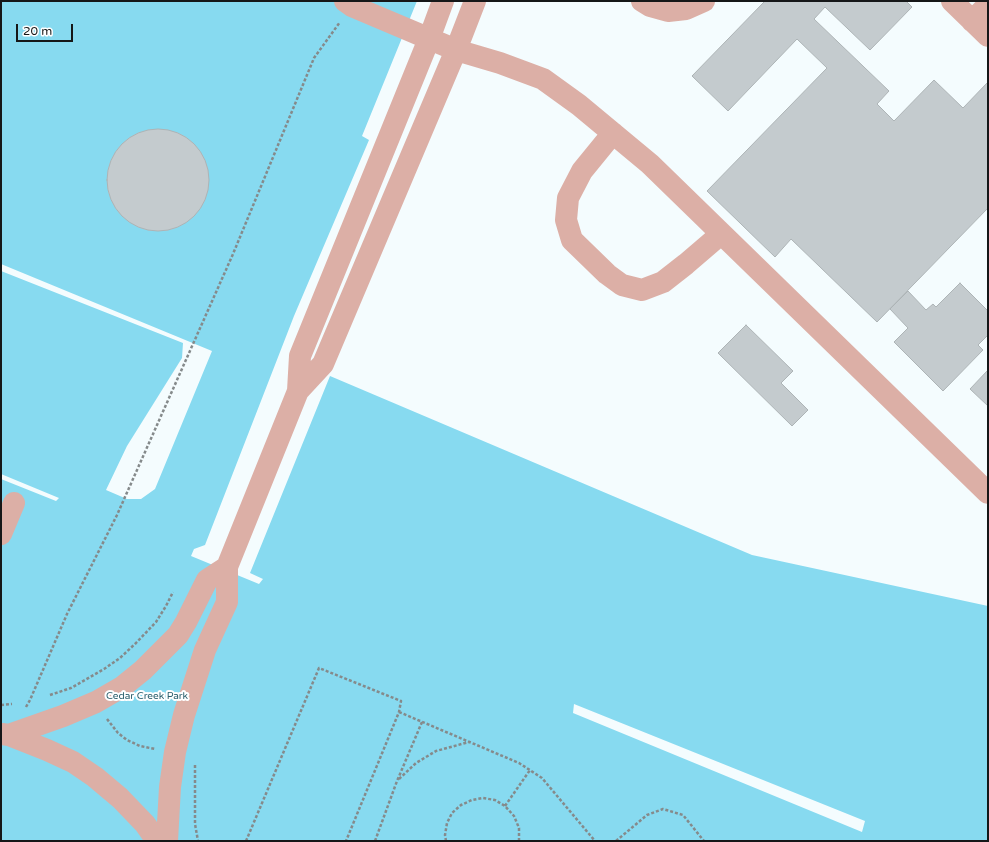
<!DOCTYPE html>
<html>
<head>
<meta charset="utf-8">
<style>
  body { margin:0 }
  #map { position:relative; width:989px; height:842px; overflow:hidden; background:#f4fcfe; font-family:"Varela Round",sans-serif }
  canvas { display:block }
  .frame { position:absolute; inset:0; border:2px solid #151718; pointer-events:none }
  .scale { position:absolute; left:16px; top:24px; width:57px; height:18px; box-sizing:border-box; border:2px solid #151718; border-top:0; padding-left:5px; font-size:12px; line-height:14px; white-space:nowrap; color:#151718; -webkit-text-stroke:3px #fff; paint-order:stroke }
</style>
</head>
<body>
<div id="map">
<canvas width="989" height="842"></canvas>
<div class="frame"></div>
<div class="scale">20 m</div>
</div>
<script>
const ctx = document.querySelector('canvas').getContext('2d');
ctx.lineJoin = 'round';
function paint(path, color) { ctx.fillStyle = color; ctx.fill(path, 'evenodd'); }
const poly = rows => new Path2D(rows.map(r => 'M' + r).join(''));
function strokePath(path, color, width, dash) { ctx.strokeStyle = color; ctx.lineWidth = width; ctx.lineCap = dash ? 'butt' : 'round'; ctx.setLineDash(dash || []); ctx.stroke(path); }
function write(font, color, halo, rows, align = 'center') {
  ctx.font = font + ' "Varela Round",sans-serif'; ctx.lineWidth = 4; ctx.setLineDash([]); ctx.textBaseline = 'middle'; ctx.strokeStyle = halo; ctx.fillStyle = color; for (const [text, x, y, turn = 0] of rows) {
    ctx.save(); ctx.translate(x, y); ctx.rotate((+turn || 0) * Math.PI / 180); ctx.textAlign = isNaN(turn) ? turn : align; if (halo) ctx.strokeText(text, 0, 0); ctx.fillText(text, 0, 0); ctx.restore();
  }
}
paint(poly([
  [1,1,417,1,362,136,369,140,294,316,205,545,194,549,191,556,259,584,263,579,250,573,330,376,752,555,988,606,988,841,1,841,1,479,56,501,59,498,1,474,1,271,183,343,182,358,127,446,106,490,127,499,141,499,155,489,212,351,1,264],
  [574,704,865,821,862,832,573,713]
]), '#87daf0');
const building = poly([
  [765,1,906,1,912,7,870,50,825,7,814,19,889,91,877,104,894,121,934,80,963,108,988,82,988,208,877,322,791,239,775,257,707,191,827,68,797,39,728,111,692,76,765,1],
  '107 180a51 51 0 1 1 102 0a51 51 0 1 1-102 0Z',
  [960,283,988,311,988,335,978,345,983,350,943,391,894,342,908,328,890,309,908,291,926,310,933,304,936,307,960,283],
  [746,325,793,371,781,383,808,410,792,426,718,353,746,325],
  [988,370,988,406,970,389,988,370]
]);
paint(building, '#c4cbce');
strokePath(building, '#adb4b6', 1);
strokePath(poly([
  [50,695,71,688,104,669,120,658,136,643,156,622,166,606,173,592],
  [1,705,12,704],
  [26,707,30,700,67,614,117,515,233,254,314,58,340,22],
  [399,712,519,763,542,778,595,841],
  [107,719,118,733,127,740,140,746,155,749],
  [195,765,195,824,198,841],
  [399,779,416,763,436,751,469,742],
  [505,806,530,770],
  [246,841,319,668,401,701,399,712,346,841],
  [375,841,397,781,422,722],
  [446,841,445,835,447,823,452,813,461,805,472,800,483,798,495,800,505,806,514,816,519,828,519,841],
  [616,841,647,815,663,809,683,815,704,841]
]), '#858a8b', 2.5, [3, 2]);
strokePath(poly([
  [345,1,352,6,456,50,500,63,543,79,579,105,650,164,988,493],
  [642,1,650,6,668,11,686,9,704,1],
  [952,1,988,36],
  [972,21,988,5],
  [613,133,582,171,568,198,566,220,572,240,607,274,622,285,642,290,663,282,686,264,721,234],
  [298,391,323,364,456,50,475,1],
  [1,534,14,503],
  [2,734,9,735,47,750,73,762,95,777,120,798,145,824,157,841],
  [9,735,63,716,96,702,122,687,143,670,178,635,186,622,207,580,227,567],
  [167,841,170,787,175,752,184,715,205,650,227,602,227,567,298,391,300,356,429,39,443,1]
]), '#dcafa6', 22);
write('10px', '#2a5f6d', '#fff', [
  ["Cedar Creek Park",147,696]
]);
</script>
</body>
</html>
